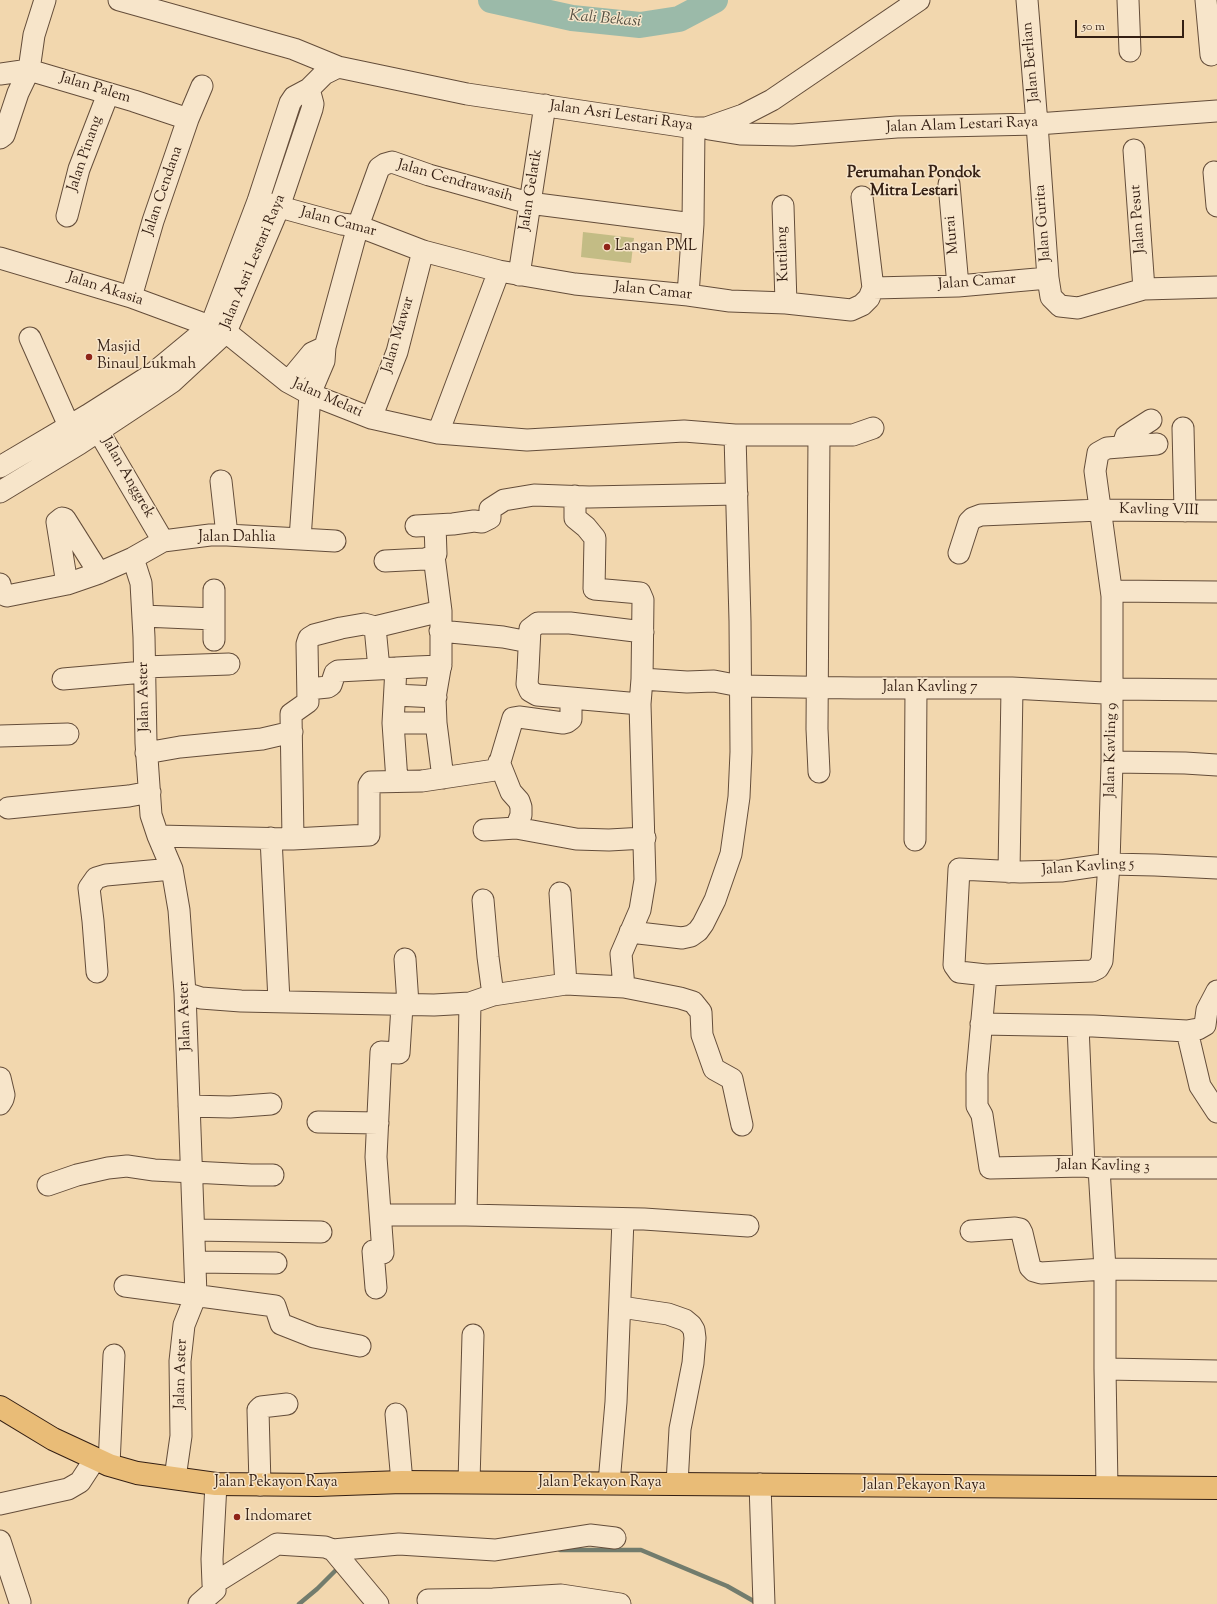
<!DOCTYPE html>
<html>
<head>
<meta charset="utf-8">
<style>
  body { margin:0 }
  #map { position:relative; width:1217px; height:1604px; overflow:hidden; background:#f2d7ae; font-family:"Sorts Mill Goudy",serif }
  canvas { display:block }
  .scale { position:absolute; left:1075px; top:20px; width:109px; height:18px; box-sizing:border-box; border:2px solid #341f13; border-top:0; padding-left:5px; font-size:12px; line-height:14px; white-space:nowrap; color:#341f13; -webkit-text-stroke:3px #f7e5ca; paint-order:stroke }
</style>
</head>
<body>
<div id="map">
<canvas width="1217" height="1604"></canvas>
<div class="scale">50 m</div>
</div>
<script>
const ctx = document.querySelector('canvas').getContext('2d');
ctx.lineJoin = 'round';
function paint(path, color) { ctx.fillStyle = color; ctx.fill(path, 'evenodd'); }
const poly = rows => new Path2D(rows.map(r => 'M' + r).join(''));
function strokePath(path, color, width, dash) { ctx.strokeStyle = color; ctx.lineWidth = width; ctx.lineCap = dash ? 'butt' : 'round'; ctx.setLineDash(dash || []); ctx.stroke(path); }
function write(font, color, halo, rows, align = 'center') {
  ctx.font = font + ' "Sorts Mill Goudy",serif'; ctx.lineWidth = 3; ctx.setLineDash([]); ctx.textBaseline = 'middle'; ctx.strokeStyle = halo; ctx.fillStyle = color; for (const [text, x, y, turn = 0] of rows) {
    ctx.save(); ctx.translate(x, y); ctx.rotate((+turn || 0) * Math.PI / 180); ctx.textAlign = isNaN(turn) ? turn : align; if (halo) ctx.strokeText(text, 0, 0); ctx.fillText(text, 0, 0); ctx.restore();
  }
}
paint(poly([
  [583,232,634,238,631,263,581,257]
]), '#c3bc85');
strokePath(poly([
  [560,1550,641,1550,727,1586,757,1603],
  [299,1604,317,1589,340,1566]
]), '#727c6d', 4.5);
strokePath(poly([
  [491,0,572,18,640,25,679,19,715,0]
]), '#9bbaa9', 26);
const minor = poly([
  [119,0,294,49,338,67,467,94,694,128,706,128,743,115,772,100,919,0],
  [1027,0,1037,124,1048,278,1051,297,1060,306,1078,308,1144,289,1217,287],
  [1128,0,1130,51],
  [1206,0,1211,55],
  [0,74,29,70,134,101,188,119],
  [709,129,740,134,793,135,897,127,1037,124,1217,111],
  [0,138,4,135,18,93,29,70,34,35,45,0],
  [1134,150,1144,289],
  [1214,172,1217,206],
  [949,184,958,286],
  [862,197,873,288],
  [258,201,342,224,358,226,423,251,499,271,575,284,688,295,730,301,786,303,851,310,862,305,869,298,873,288,958,286,1048,278],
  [783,206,786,303],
  [67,216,79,169,108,94],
  [0,258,131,297,226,332,288,382,310,394,371,418,438,433,527,440,684,431,735,435,853,435,873,428],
  [519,275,545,105],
  [688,295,693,224,694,128],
  [131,297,153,221,188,119,202,86],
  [30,338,69,426],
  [288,382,312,353,325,347,358,226,379,168,385,164,392,162,429,175,529,203,693,224],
  [371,418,397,352,423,251],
  [92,420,163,541],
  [1183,428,1185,511],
  [438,433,499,271],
  [819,435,817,729,819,772],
  [1157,444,1107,448,1098,453,1095,471,1112,596,1112,762,1109,864,1102,961,1098,968,1092,971,986,975,959,972,954,965,959,869,1020,872,1061,871,1109,864,1155,865,1217,868],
  [1122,447,1126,436,1151,420],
  [0,467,88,415,151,375,209,327,213,320,258,201,290,103,294,97,309,89,324,74,338,67],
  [221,481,227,535],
  [0,492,79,444,153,395,172,382,226,332,279,207,312,109,313,104,309,89],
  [435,525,436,554,434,556,441,611,441,663,435,698,436,723],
  [416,526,453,524,474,521,482,522,490,518,490,509,504,500,534,495,589,497,737,494],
  [300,539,335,541],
  [959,553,969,522,973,518,981,515,1100,510,1217,511],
  [133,558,141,583,144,637,146,743,151,815,158,836,172,869,179,910,185,993,196,1295,184,1325,180,1361,181,1436,175,1478],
  [385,561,425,559,434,556],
  [0,584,2,594,7,596,67,584,99,573,133,558,163,541,210,535,227,535,300,539,310,394,324,361,325,347],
  [67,584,57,522,62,518,65,519,99,573],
  [1112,591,1217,592],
  [143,616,214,619],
  [375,627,379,669],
  [440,631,503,637,529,642],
  [214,640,214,590],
  [144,667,229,664],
  [63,679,144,672],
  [642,679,687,682,714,681,740,686,855,688,1012,688,1104,693,1113,689,1217,690],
  [308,689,328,687,331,685,335,673,338,671,416,667,441,666],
  [395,695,436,697],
  [640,704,537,695,530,691,527,684,528,670,530,629,538,623,570,623,643,632],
  [393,723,396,668],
  [0,736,68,734],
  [146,753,180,747,262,739,292,732],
  [499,762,511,792,519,801,521,807,521,815,516,828],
  [1112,762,1185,763,1217,765],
  [397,781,393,723,436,723,443,778],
  [8,808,129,796,150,792],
  [484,830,516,828,576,839,609,840,645,838],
  [158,836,293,839,369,835,369,785,371,782,422,781,495,770,499,765,513,718,519,717,563,723,567,722,571,719,571,699],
  [271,838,279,1001],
  [293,839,291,714,308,702,307,644,309,638,314,635,341,628,364,624,375,627,441,611],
  [915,840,916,689],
  [1009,872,1012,688],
  [560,893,566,984],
  [483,900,488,957,493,995],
  [630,932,682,938,691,936,698,931,703,924,715,900,731,854,739,797,741,752,740,621,735,435],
  [405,959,408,1004],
  [97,972,93,921,89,888,96,878,106,875,172,869],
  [986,975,977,1074,977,1106,982,1115,990,1168,1084,1166,1099,1168,1217,1168],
  [624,987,680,998,693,1002,701,1012,702,1035,714,1069,732,1079,742,1125],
  [1217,991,1207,1010,1205,1025,1198,1029,1187,1031,1200,1086,1217,1112],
  [185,993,201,998,241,1001,434,1005,470,1003,493,995,566,984,624,987,621,954,640,910,645,880,640,704,642,679,643,600,640,593,594,589,595,538,586,527,575,518,575,496],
  [470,1003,466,1215,644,1219,748,1226],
  [981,1024,1093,1026,1187,1031],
  [1078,1026,1084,1166],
  [0,1078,4,1095,3,1099,0,1104],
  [189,1106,230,1107,271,1104],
  [318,1122,378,1123],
  [1099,1168,1105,1269,1105,1369,1107,1487],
  [48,1185,77,1175,108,1168,127,1166,154,1170,251,1175,273,1175],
  [381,1215,466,1215],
  [194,1230,321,1232],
  [971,1231,1015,1228,1020,1229,1022,1233,1030,1267,1034,1271,1041,1273,1105,1269,1217,1270],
  [195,1262,276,1263],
  [125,1286,275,1306,281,1324,314,1337,360,1346],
  [376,1288,373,1251,383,1253,376,1157,381,1052,399,1053,402,1006],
  [621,1307,668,1314,685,1320,691,1325,694,1330,695,1338,693,1363,680,1429,677,1484],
  [1105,1369,1217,1371],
  [396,1414,402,1482],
  [109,1465,114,1355],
  [469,1482,473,1335],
  [609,1483,616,1402,623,1219],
  [760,1484,764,1604],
  [260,1485,258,1410,261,1407,287,1404],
  [0,1504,68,1489,80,1482,95,1459],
  [0,1541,20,1602],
  [333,1550,399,1544,495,1550,590,1535,615,1538],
  [213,1584,277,1544,325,1547,333,1550,378,1604],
  [428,1600,493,1599,561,1595,620,1604],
  [199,1604,215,1590,213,1584,212,1559,216,1484]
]);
const major = poly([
  [0,1407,53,1439,109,1465,137,1473,216,1484,317,1485,402,1482,1217,1488]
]);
strokePath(minor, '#644d3a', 23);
strokePath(major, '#341f13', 24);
strokePath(minor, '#f7e5ca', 21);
strokePath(major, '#e9bc77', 22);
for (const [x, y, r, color] of [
  [607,247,4,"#8f2418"],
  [89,357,4,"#8f2418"],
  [237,1517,4,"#8f2418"]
]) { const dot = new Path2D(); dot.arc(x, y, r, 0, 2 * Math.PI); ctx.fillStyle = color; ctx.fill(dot); strokePath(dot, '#f7e5ca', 1.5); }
write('15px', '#341f13', '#f7e5ca', [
  ["Jalan Berlian",1032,62,-95],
  ["Jalan Palem",95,89,17],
  ["Jalan Asri Lestari Raya",621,117,8],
  ["Jalan Alam Lestari Raya",962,126,-2],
  ["Jalan Pinang",86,154,-71],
  ["Jalan Cendrawasih",455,182,16],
  ["Jalan Gelatik",532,190,-81],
  ["Jalan Cendana",164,191,-71],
  ["Jalan Pesut",1139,219,-94],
  ["Jalan Camar",338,223,15],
  ["Jalan Gurita",1044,223,-94],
  ["Murai",953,235,-95],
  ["Kutilang",784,254,-92],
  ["Jalan Asri Lestari Raya",254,262,-67],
  ["Jalan Camar",977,283,-4],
  ["Jalan Akasia",105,290,18],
  ["Jalan Camar",653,292,6],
  ["Jalan Mawar",399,335,-73],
  ["Jalan Melati",327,399,24],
  ["Jalan Anggrek",127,478,60],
  ["Kavling VIII",1159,511,1],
  ["Jalan Dahlia",237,538],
  ["Jalan Kavling 7",930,688],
  ["Jalan Aster",145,697,-91],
  ["Jalan Kavling 9",1112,750,-89],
  ["Jalan Kavling 5",1088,868,-4],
  ["Jalan Aster",186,1016,-92],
  ["Jalan Kavling 3",1103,1167,1],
  ["Jalan Aster",182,1374,-88],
  ["Jalan Pekayon Raya",276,1483],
  ["Jalan Pekayon Raya",600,1483],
  ["Jalan Pekayon Raya",924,1486]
]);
write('15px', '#341f13', '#f7e5ca', [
  ["Langan PML",615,247],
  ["Masjid",97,348],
  ["Binaul Lukmah",97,365],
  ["Indomaret",245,1517]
], 'left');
write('italic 16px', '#534e40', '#f7e5ca', [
  ["Kali Bekasi",605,20,5]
]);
write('bold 16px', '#341f13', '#f7e5ca', [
  ["Perumahan Pondok",914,174],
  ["Mitra Lestari",914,192]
]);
</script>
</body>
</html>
